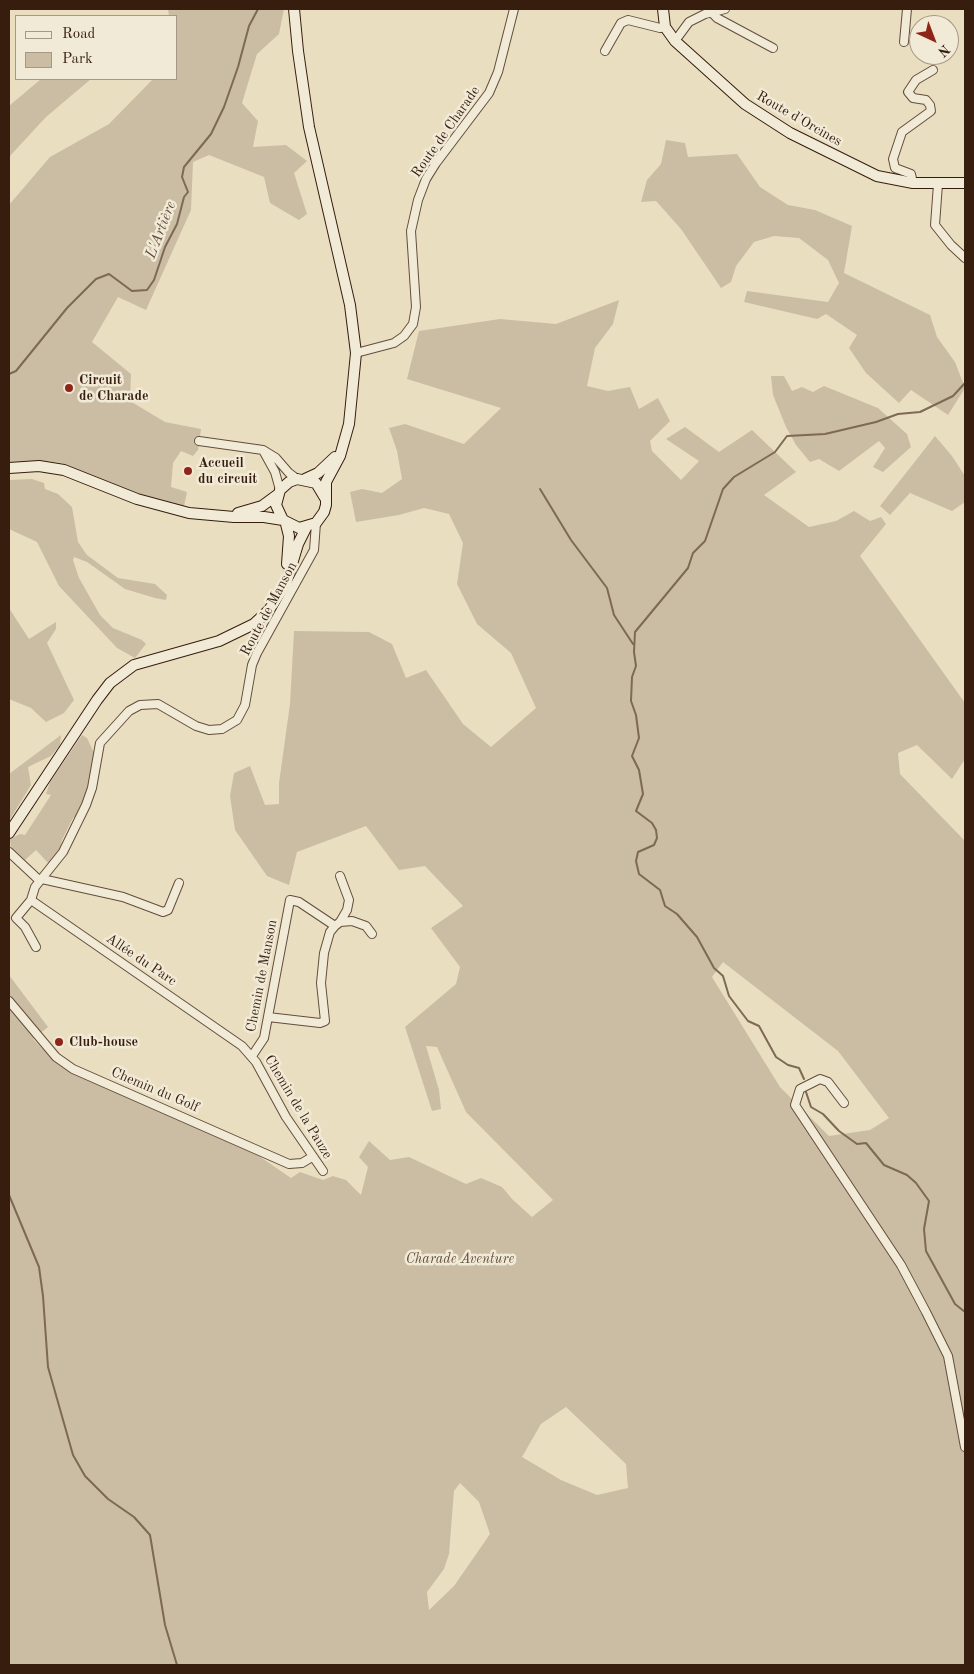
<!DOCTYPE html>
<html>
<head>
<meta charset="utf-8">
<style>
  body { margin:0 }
  #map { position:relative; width:974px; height:1674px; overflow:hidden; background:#eadec1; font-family:"Old Standard TT",serif }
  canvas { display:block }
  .frame { position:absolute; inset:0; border:10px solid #361d0e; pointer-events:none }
  .legend { position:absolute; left:15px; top:15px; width:162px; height:65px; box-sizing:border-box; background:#f1ead7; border:1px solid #a69887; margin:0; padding:6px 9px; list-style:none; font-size:15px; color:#361d0e }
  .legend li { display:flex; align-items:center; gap:10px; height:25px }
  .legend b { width:25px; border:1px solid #a69887 }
  .north { position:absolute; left:909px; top:15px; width:50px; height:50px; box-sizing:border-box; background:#f1ead7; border:1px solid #a69887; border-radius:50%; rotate:137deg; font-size:14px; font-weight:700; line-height:20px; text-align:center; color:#361d0e }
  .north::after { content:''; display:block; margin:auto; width:18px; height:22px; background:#8f2418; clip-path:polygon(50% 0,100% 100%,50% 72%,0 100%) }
</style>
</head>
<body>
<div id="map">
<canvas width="974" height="1674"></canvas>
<div class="frame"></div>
<ul class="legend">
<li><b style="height:6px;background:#f1ead7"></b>Road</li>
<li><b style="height:14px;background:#cbbda3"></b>Park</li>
</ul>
<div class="north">N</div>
</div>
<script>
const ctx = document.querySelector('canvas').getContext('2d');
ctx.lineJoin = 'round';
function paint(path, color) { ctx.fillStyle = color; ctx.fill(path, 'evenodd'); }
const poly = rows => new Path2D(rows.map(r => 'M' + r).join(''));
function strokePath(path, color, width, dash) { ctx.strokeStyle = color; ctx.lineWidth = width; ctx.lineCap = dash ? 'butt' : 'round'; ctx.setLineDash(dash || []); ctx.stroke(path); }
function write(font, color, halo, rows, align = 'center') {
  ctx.font = font + ' "Old Standard TT",serif'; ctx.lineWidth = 5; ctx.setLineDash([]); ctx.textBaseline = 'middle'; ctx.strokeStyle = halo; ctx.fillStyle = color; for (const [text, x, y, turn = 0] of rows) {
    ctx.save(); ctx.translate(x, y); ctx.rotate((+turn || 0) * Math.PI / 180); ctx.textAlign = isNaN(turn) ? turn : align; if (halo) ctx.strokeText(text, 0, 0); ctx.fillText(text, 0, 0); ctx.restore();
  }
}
paint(poly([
  [168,9,284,9,279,34,257,54,242,103,258,121,253,147,286,145,307,161,294,173,307,214,299,220,270,203,264,177,209,155,193,162,191,210,146,310,118,297,92,342,131,374,130,401,165,422,201,429,198,450,193,456,181,451,173,463,171,487,187,492,184,506,129,491,62,463,43,461,9,462,9,205,50,157,109,124,153,79,176,79,176,16,169,16],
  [41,79,91,79,46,117,9,157,9,106],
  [666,140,685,143,688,157,737,154,760,187,788,205,815,210,852,226,844,273,930,315,937,337,955,362,965,388,948,415,911,390,899,403,866,373,849,348,857,335,826,314,817,319,744,302,747,291,828,302,839,283,828,260,799,238,774,236,754,242,736,266,731,282,721,288,681,229,656,201,641,202,647,180,661,164],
  [619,300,613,324,595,348,587,386,608,391,630,387,639,409,658,398,670,421,650,441,652,451,681,480,699,461,666,439,685,427,719,452,752,430,796,472,764,495,809,527,836,521,854,511,870,521,881,517,886,524,860,556,965,703,965,759,952,779,917,745,898,753,900,774,965,841,965,1665,9,1665,9,975,48,1027,33,1039,54,1061,228,1135,291,1178,300,1172,323,1180,333,1176,346,1180,361,1195,368,1167,359,1157,369,1141,390,1160,409,1157,466,1184,481,1178,502,1187,513,1200,532,1217,553,1200,466,1112,437,1047,426,1046,439,1090,441,1109,432,1111,405,1027,456,984,460,967,431,928,463,906,425,866,399,870,366,826,297,852,289,885,267,876,235,830,230,796,234,773,250,766,265,805,279,804,279,783,290,704,294,631,369,632,392,644,406,678,426,670,463,724,491,747,536,708,511,653,477,624,457,584,463,543,449,514,424,508,399,515,356,522,350,492,362,489,382,493,402,479,397,451,389,428,405,424,464,444,501,408,407,379,419,331,500,319,556,324],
  [723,962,838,1051,889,1118,870,1130,829,1136,780,1087,712,977],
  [566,1407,626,1464,628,1488,597,1495,561,1480,522,1457,541,1424],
  [460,1483,479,1502,490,1534,454,1586,429,1610,427,1592,444,1569,449,1554,454,1491],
  [771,376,784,376,792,391,802,387,813,392,824,386,878,408,907,434,911,447,883,472,873,467,885,448,879,441,839,471,819,459,810,462,796,445,786,427,773,395],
  [935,436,952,456,965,476,965,502,952,511,910,493,890,515,880,506],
  [32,479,44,483,45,489,58,494,72,507,78,542,87,555,118,578,155,584,167,595,166,600,155,598,125,589,87,562,74,557,73,560,79,578,100,615,113,628,142,640,146,644,135,658,117,648,59,586,37,542,9,529,9,480],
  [9,608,29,639,56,622,56,629,47,643,74,700,64,713,46,722,31,708,9,699],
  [61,735,60,745,51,756,28,767,31,785,9,821,9,774],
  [82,735,87,738,96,757,89,792,79,815,73,818,62,840,60,852,50,865,36,850,24,861,11,850,10,839,20,834,25,835,51,795,46,794,50,782]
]), '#cbbda3');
strokePath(poly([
  [9,374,16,371,67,308,96,279,109,274,132,291,147,290,154,280,165,247,177,224,184,197,188,192,182,177,184,167,211,134,224,107,238,67,249,26,258,9],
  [540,489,571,540,607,588,614,615,633,644],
  [804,1079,799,1068,788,1065,776,1057,759,1026,748,1021,729,996,723,976,714,968,697,937,677,914,665,906,660,890,639,874,636,861,638,852,654,845,657,838,656,830,652,823,636,811,643,794,639,770,632,756,639,738,636,715,631,701,632,677,636,666,634,652,635,632,688,568,693,553,705,541,723,489,734,477,775,452,787,436,825,434,876,422,898,414,920,412,953,396,965,383],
  [806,1092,811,1107,823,1114,839,1131,857,1144,866,1143,884,1165,907,1175,916,1183,929,1201,924,1229,926,1251,955,1304,965,1312],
  [9,1195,39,1267,43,1296,48,1367,73,1455,85,1476,108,1499,134,1517,150,1535,165,1625,177,1665]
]), '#7d6955', 2);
const street = poly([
  [711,12,717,18,773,48],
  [675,41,689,22,705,14,725,9],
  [904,42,907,9],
  [605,51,621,23,628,20,660,28,665,27],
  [913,183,911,174,895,168,893,159,902,132,931,111,930,105,926,100,913,98,908,92,916,80,933,70],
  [938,184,935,225,951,245,965,258],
  [356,353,394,343,404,336,413,324,416,307,411,231,418,200,426,179,436,163,489,93,498,72,514,9],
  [199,441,263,450,276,458,289,473,297,479],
  [264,452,275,472,280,490],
  [316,523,314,550,257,653,252,665,245,705,237,720,222,729,209,730,196,726,158,704,140,705,129,711,100,743,92,788,86,805,63,852,35,887,31,900,242,1046,256,1062,286,1117,323,1171],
  [9,852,40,881],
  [42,879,123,897,163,912,168,910,179,883],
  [31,900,16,918,25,927,36,947],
  [340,922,352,921,366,926,372,934],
  [335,926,340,922,347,910,349,900,340,876],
  [9,1001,56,1057,73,1069,289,1164,302,1163,312,1157],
  [252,1056,264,1038,290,900,299,902,335,926,330,932,324,953,321,983,325,1021,320,1023,268,1017],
  [844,1103,828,1082,820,1079,800,1089,795,1105,901,1265,926,1312,948,1356,965,1447]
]);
const secondary = poly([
  [294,9,298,51,309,127,350,305,356,353,349,424,340,456,326,482,326,505,324,512,316,523,299,528,283,520,276,505,280,490,289,482,297,479,316,483,325,498],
  [663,9,665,27,675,41,745,104,790,133,877,176,913,183,965,183],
  [9,468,39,466,64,470,137,499,189,513,234,517,264,517,283,520],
  [305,479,318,473,335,457],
  [238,513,262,506,277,495],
  [286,524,289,536,287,564],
  [9,833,97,700,110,683,134,665,219,641,254,624,269,610,286,584,298,544,306,528]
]);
strokePath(street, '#634d3b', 10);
strokePath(secondary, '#361d0e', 12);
strokePath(street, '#f1ead7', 8);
strokePath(secondary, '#f1ead7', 10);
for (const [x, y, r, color] of [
  [69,388,5,"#8f2418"],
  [188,471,5,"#8f2418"],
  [59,1042,5,"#8f2418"]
]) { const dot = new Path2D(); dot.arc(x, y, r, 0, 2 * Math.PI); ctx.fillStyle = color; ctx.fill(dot); strokePath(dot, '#f1ead7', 2); }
write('14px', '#361d0e', '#f1ead7', [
  ["Route d'Orcines",799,119,30],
  ["Route de Charade",446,132,-55],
  ["Route de Manson",269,609,-62],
  ["Allée du Parc",141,960,34],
  ["Chemin de Manson",262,976,-79],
  ["Chemin du Golf",155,1090,23],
  ["Chemin de la Pauze",298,1107,59]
]);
write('bold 14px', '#361d0e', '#f1ead7', [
  ["Circuit",79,380],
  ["de Charade",79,396],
  ["Accueil",198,463],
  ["du circuit",198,479],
  ["Club-house",69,1042]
], 'left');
write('italic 14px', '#634d3b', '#f1ead7', [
  ["Charade Aventure",460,1259]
]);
write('italic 15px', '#604937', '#f1ead7', [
  ["L'Artière",161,230,-69]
]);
</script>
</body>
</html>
